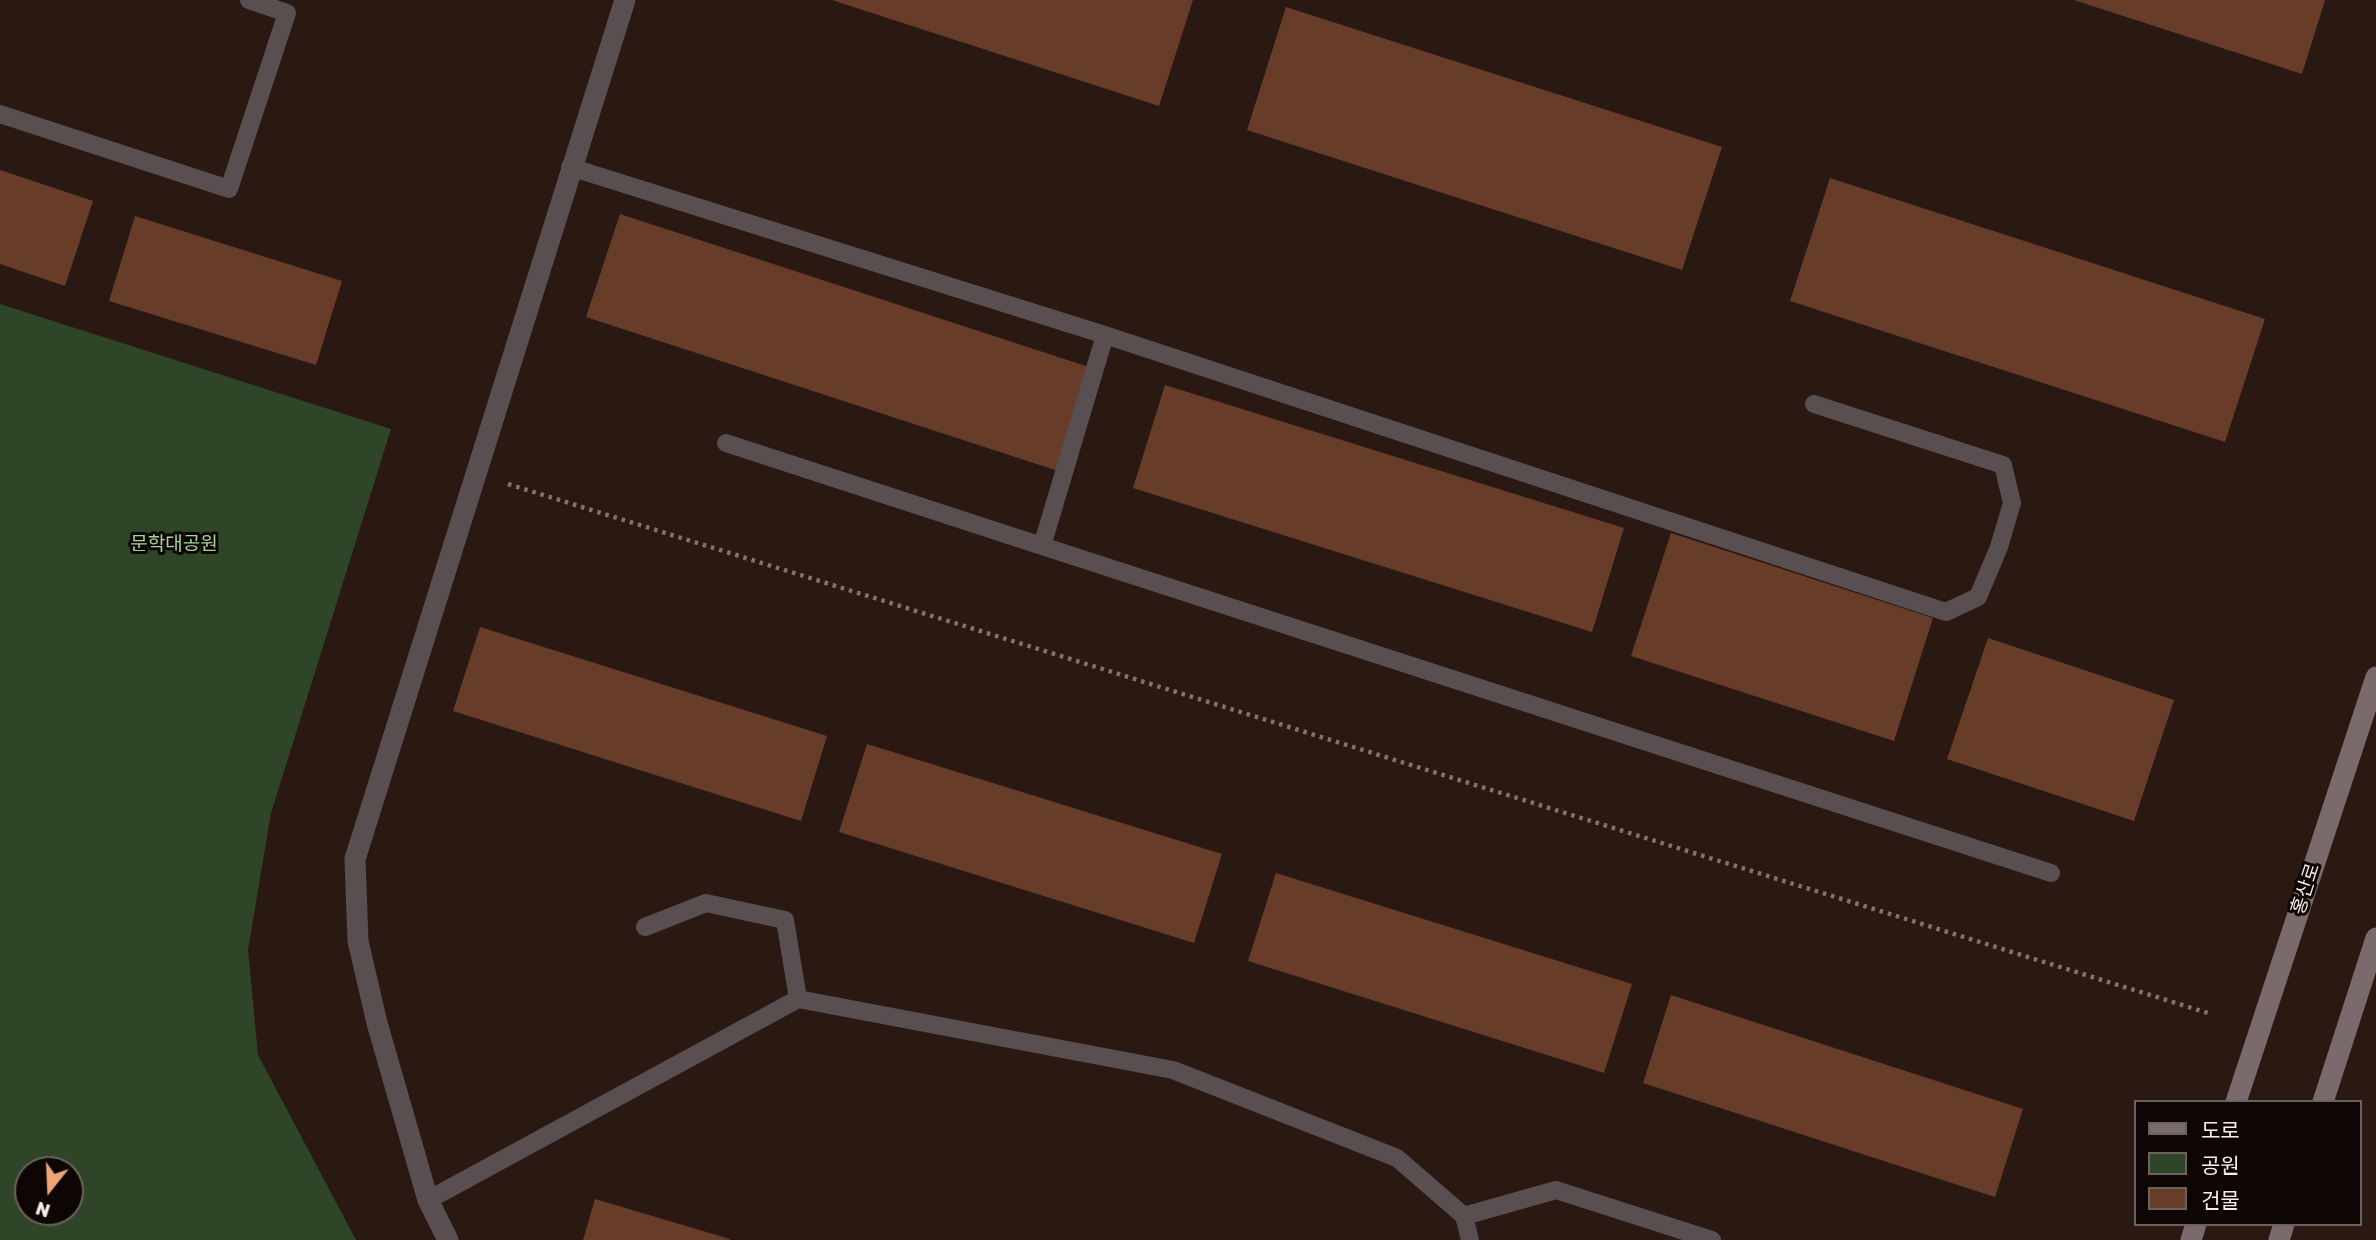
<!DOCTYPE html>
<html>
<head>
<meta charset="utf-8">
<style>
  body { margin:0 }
  #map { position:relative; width:2376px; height:1240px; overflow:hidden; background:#2a1912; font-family:Rubik,"Noto Sans KR",sans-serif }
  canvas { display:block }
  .legend { position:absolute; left:2134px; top:1100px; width:228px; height:126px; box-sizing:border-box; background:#0d0604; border:2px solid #6b625f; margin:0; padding:9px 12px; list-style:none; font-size:21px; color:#f9ece7 }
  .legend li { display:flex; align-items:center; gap:14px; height:35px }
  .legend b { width:35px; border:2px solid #6b625f }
  .north { position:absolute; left:14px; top:1156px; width:70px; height:70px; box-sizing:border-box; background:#0d0604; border:2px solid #6b625f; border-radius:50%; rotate:198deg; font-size:19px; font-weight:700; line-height:28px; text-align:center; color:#f9ece7 }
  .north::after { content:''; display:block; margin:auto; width:24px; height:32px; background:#efa376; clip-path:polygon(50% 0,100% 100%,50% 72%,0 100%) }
</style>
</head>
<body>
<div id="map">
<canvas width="2376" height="1240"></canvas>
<ul class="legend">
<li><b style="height:9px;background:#7b6a6c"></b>도로</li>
<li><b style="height:19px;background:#2f4527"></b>공원</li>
<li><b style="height:19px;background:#673c29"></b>건물</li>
</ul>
<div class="north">N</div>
</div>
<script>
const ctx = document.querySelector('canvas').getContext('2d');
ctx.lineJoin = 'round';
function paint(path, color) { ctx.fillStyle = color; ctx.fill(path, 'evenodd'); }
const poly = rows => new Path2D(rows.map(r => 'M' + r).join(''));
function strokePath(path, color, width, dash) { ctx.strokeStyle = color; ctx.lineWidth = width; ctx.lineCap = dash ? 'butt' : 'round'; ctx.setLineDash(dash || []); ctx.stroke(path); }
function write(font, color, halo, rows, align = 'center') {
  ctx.font = font + ' Rubik,"Noto Sans KR",sans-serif'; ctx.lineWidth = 6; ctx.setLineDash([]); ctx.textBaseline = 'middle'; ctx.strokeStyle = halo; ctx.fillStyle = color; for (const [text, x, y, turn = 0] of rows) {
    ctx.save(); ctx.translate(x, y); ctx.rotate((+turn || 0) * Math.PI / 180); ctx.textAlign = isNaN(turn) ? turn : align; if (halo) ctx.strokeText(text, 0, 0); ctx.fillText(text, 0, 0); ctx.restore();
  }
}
paint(poly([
  [0,304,391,429,271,813,248,950,258,1055,356,1240,0,1240],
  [28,1170,70,1170,70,1212,28,1212]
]), '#2f4527');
paint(poly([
  [832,0,1193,0,1159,106],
  [2074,0,2325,0,2302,74],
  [1286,7,1722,147,1682,270,1247,130],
  [0,170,93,201,65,286,0,264],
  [1830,178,2265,319,2225,442,1790,301],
  [620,214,1092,368,1058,471,586,317],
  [135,216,342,281,316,365,109,301],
  [1165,385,1624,528,1592,632,1133,488],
  [1671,533,1933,618,1894,741,1631,656],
  [480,627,827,736,801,821,453,711],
  [1988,638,2174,700,2134,821,1947,759],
  [867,744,1222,854,1194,943,839,832],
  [1276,873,1632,984,1604,1073,1248,961],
  [1671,995,2023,1109,1995,1197,1643,1083],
  [595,1199,730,1239,729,1240,583,1240]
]), '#673c29');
strokePath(poly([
  [508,484,2208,1013]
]), '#83736d', 4.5, [3.5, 5]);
strokePath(poly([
  [0,114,229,189,287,13,249,0],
  [570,167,1105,335,1946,612,1978,597,1999,547,2012,503,2003,465,1814,404],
  [1105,335,1042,546,2051,873],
  [726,443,1042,546],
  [645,927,706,903,785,920,798,999],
  [428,1200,798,999,1173,1070,1397,1158,1464,1216,1470,1240],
  [1464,1216,1556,1190,1712,1240]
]), '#594f50', 18);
strokePath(poly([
  [448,1240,428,1200,377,1023,358,941,355,859,625,0]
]), '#594f50', 21);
strokePath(poly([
  [2236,1102,2376,677],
  [2323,1102,2376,938],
  [2191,1240,2196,1224],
  [2279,1240,2284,1224]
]), '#7b6a6c', 21);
write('19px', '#a5d495', '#0d0604', [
  ["문학대공원",174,545]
]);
write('19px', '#f9ece7', '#0d0604', [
  ["홍산로",2306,889,-72]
]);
</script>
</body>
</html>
